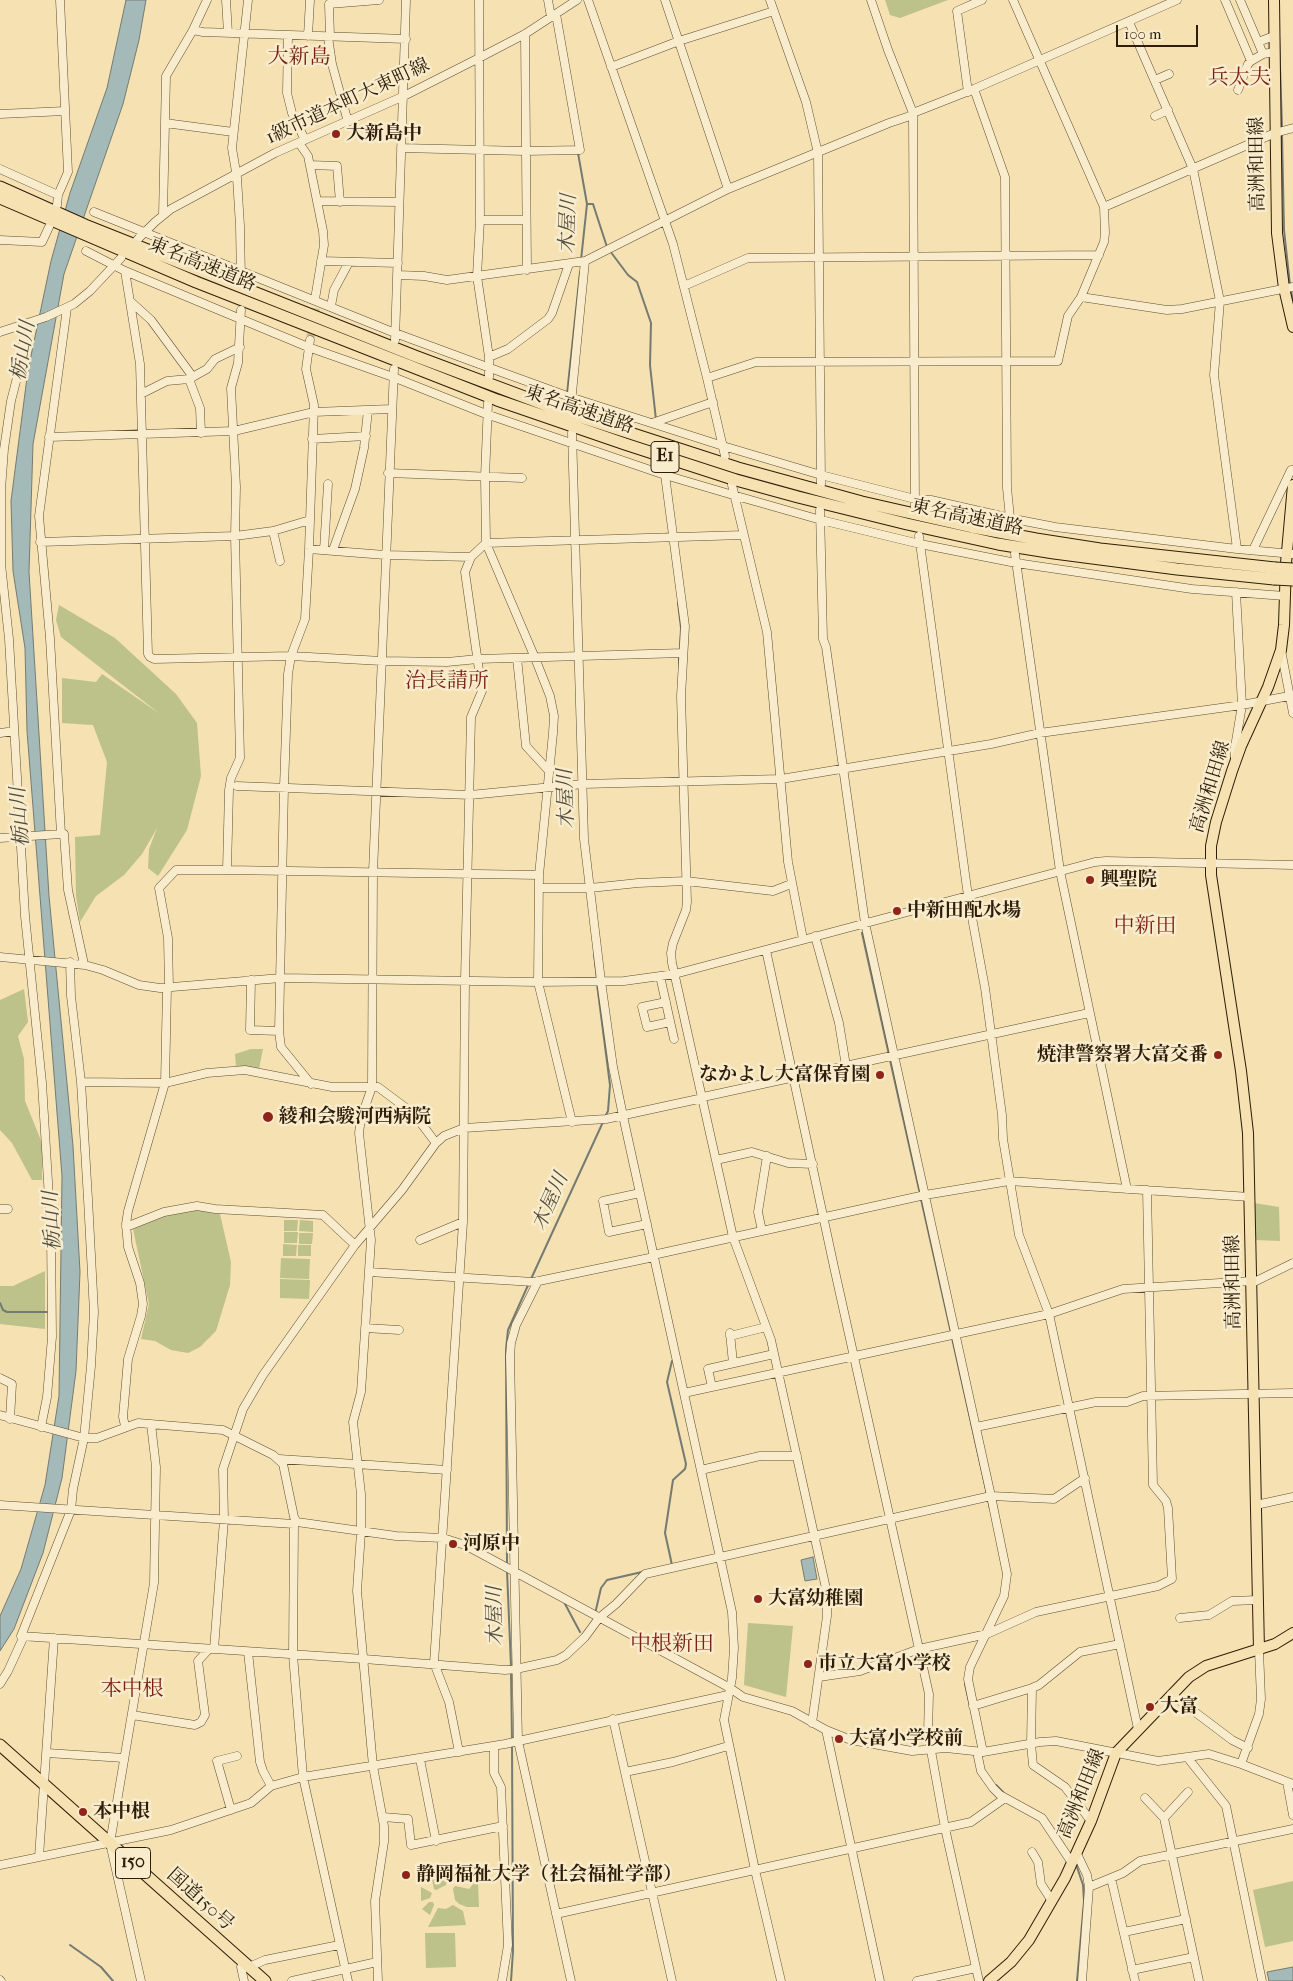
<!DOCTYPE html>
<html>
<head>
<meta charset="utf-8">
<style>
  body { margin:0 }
  #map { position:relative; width:1293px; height:1981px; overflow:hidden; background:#f5e1b1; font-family:"IM FELL French Canon",serif }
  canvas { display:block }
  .scale { position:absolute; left:1116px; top:25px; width:82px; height:22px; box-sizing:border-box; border:2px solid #2e1d09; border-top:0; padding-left:6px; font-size:15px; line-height:18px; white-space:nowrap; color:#2e1d09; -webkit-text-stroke:4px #f8eccc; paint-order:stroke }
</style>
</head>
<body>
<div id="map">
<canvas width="1293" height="1981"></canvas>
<div class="scale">100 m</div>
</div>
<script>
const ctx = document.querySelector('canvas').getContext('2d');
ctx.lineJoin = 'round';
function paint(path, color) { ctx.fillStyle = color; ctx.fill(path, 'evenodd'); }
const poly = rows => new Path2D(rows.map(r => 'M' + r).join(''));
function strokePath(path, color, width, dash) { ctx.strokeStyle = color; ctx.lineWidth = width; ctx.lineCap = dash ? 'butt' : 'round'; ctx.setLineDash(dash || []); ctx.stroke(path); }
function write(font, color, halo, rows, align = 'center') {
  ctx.font = font + ' "IM FELL French Canon","Noto Serif JP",serif'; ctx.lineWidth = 5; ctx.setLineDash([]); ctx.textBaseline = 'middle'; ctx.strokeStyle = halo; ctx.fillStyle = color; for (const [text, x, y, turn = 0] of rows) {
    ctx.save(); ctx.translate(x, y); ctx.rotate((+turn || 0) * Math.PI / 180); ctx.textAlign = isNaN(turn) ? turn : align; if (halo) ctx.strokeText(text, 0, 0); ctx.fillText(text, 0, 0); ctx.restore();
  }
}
paint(poly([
  [885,0,948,0,900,18,890,15],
  [59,605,115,638,176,694,197,723,201,776,187,830,158,876,148,868,149,849,157,828,142,854,124,875,96,896,80,922,76,896,75,837,100,835,107,762,93,725,62,723,62,678,96,682,102,674,160,714,61,637,56,620],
  [24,989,28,1022,18,1036,24,1059,25,1101,42,1143,42,1180,32,1180,12,1143,0,1130,0,1000],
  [251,1049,263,1049,259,1069,236,1067,235,1054],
  [1254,1203,1279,1207,1280,1241,1255,1240],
  [193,1209,220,1214,231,1262,230,1285,216,1331,200,1347,188,1353,171,1350,155,1341,141,1339,149,1304,133,1229,164,1215],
  [284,1220,298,1220,297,1231,284,1231],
  [300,1220,313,1221,313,1232,299,1231],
  [284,1232,298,1232,297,1243,284,1243],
  [299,1233,313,1233,312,1244,299,1244],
  [283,1244,297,1245,296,1256,283,1256],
  [298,1245,311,1245,311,1256,298,1256],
  [281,1258,310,1259,309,1279,280,1278],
  [45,1271,45,1329,0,1324,0,1286,13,1286],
  [280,1279,310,1280,309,1299,280,1298],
  [748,1623,793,1626,786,1697,744,1685],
  [441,1870,447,1881,446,1885,436,1890,434,1889,431,1875],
  [1293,1881,1293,1941,1265,1947,1253,1890],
  [474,1883,478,1884,479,1907,467,1907,459,1904,455,1900,453,1889,455,1886,469,1889],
  [421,1887,432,1893,430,1898,421,1901],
  [429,1902,433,1902,434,1905,430,1915,422,1909],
  [453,1905,463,1911,466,1925,428,1927,438,1908,446,1909],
  [425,1933,455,1933,456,1967,426,1968]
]), '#bdc28a');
const water = poly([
  [126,0,146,0,139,40,123,104,64,274,33,444,29,572,49,896,73,1146,80,1272,76,1371,62,1478,43,1553,14,1629,0,1651,0,1616,21,1569,45,1485,59,1396,62,1176,27,731,25,648,13,571,11,501,28,370,51,261,70,193,107,88,126,0],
  [813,1557,817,1579,805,1581,801,1560,813,1557],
  [1293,1967,1293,1981,1269,1981,1267,1972,1293,1967]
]);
paint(water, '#a3bab8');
strokePath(water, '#747b72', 1);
strokePath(poly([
  [1279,35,1282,128],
  [1282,135,1284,230,1290,285],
  [578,153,587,204,581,260],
  [587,204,593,204,607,247],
  [610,251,628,275,637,282,651,323,650,365,656,420],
  [1291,289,1293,304],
  [567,394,580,272],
  [678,603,681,628,680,649],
  [679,672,679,657],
  [862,933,889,1055],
  [594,954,597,979],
  [597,984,610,1085,608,1111,605,1117],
  [890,1060,920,1194],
  [921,1199,951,1333],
  [531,1279,603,1122],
  [0,1303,3,1310,7,1312,50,1312],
  [952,1338,987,1494],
  [988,1499,990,1509],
  [507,1564,506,1349,508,1330,529,1283],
  [672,1565,665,1533,673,1480,685,1469,686,1464,667,1382,672,1361],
  [507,1571,511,1666],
  [564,1602,580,1632],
  [595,1614,601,1588,607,1580,642,1572],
  [511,1671,512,1741],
  [965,1684,970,1706],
  [996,1785,1005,1794],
  [1046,1818,1064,1845],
  [1076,1864,1083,1885,1084,1901,1077,1981],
  [70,1945,101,1967,113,1981],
  [511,1981,513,1951,512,1746]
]), '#747b72', 2);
strokePath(poly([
  [310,340,316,307]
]), '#cdba8f', 8, [8, 4]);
const minor = poly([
  [226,0,228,33],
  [479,0,480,220,477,276,489,357,489,377],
  [548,0,551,17],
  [588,0,673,244,707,378,725,456],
  [665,0,728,189],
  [770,0,806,102,818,153,821,484],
  [871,0,888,50,913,113],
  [1225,0,1251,61,1263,54],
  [1240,0,1258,42],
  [1129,22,1193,169,1220,301,1214,375,1237,549],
  [193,30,203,32,406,39],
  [525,34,527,270],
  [288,35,287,93,292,113,305,140],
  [308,36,310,0],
  [1274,36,1258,42,1263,54,1275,52],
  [328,37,332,64,348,122],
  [330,37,329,4,379,0],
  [611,67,679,41,774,11],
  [1155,80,1169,74],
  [974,89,1005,177,1007,488,1011,528],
  [1238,90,1248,64,1251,61],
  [968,92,957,11,982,0],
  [0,114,65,111],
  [913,115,915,508],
  [1155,116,1168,110],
  [165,123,233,132],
  [299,143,308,156,323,231,324,245,315,299],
  [401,148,525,151,580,150,556,14],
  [310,165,337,166,340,202],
  [0,169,58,195],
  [317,201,398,202],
  [57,205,58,195,68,172,60,0],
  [1104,207,1275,133,1293,128],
  [94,212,395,333,490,368,570,397,723,446,821,475,915,499,931,500,1019,520,1055,527,1237,549,1293,554],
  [163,215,166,76,193,30,207,0],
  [480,220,525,220],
  [0,240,42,242,49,227],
  [137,240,155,222,171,209,275,153,404,96,479,58,525,34,577,0],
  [86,251,125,271,308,347,393,377,486,414,665,475,733,495,821,520,920,544,1016,563,1192,589,1285,596],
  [321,261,398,263],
  [125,271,140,364,148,654,150,657,154,659,291,656,382,661,447,662,478,659,683,653],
  [398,275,424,276,447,280,585,261,728,189,889,123,913,115,913,113,974,89,1177,0],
  [241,280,240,226,237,178,232,148,248,0],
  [684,286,748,258,1099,255],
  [1081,297,1167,310,1182,309,1293,287],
  [130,301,151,320,193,377],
  [331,306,334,290,349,262],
  [67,308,39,516,50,638,61,834,64,834,68,890,84,964],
  [25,324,20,366,11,401,4,449,1,490,1,564,9,639,25,916,42,1083,51,1231,52,1337,47,1397,41,1427],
  [0,332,46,317,74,304,90,291,121,258],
  [310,340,306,369,314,405,309,549,305,619,291,656,288,674,284,787,279,1031,281,1047,311,1084],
  [395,340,406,0],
  [489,357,508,349,548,319,552,313,569,264],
  [707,378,756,362,1058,361,1068,316,1081,297,1104,242,1105,233,1104,207,1013,0],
  [189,379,200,408,201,433],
  [141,394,167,381,189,379,207,369,215,359,240,347],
  [488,403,485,477,486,543,535,658,550,696,554,716,553,733,539,875,538,982,572,1122],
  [571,403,585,261],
  [652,423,713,402],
  [572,433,584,839,601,981,613,1067,623,1116,732,1612,734,1648,732,1678,724,1720,755,1870,781,1981],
  [49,437,234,431,314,412,391,409],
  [312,439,366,436],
  [388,473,522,478],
  [665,475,685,626,681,696,687,902,686,910,673,943,671,953,672,963,733,1237,771,1340,827,1593,827,1616,812,1723],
  [732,485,767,632,788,862,803,939],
  [820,510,823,639,826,647,865,923,991,1496,1007,1574,1004,1596,970,1667,968,1679,983,1752],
  [273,531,280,561],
  [919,536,968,896,985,988,1002,1115,1003,1139,1019,1235,1049,1314,1138,1729],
  [40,542,235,536,273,531,310,520],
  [309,549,385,555,471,557],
  [324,550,328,484],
  [333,550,355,489,364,448,368,410],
  [1253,550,1291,470,1293,470],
  [1015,554,1060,871,1127,1189],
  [1281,650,1293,713],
  [517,658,526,746,549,771],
  [0,733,14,731],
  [1235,760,1235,747,1242,705,1236,592],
  [237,786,470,795,583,784,781,779,991,744,1040,733,1242,705,1289,696],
  [0,838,61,834],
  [227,870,539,875],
  [539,888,590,888,638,883,686,881,773,891,791,884],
  [815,936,839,1023,846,1066],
  [766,950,834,1267,929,1694,928,1734,945,1828,979,1981],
  [0,957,85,965,103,970,139,985,160,988,281,978,538,982,624,981,675,974,1095,862,1106,861,1293,865],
  [70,962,71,996,81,1082,88,1199,94,1312,91,1366,84,1438,73,1489,71,1510,21,1636,364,1659,505,1670,516,1669,557,1660,566,1655,585,1637,599,1618,616,1604,645,1574,991,1496,1054,1499,1085,1478],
  [660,976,674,1039],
  [251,980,250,1030,279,1031],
  [169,988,168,938,159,888,176,870,227,870,229,790,231,778,240,758,235,536,236,487,231,388,238,363,241,310],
  [666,1002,642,1007,647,1027,670,1022],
  [81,1082,165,1083,207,1073,245,1070,332,1087,378,1087,414,1114,436,1143],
  [703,1097,1089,1013],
  [716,1160,752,1152,788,1163,813,1164],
  [640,1193,603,1201,609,1232,647,1224],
  [0,1209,8,1209],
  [126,1227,164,1212,197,1206,215,1209,323,1215,355,1245],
  [762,1231,758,1212,767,1156],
  [420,1240,463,1222],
  [653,1255,925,1195,1009,1181,1250,1197],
  [369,1272,534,1282,654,1257],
  [538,1281,516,1325,511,1343,510,1356,518,1741,571,1981],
  [1252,1283,1293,1263],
  [365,1328,399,1330],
  [730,1333,733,1363],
  [730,1336,766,1327],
  [0,1378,12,1384,10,1419],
  [712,1387,708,1369,774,1354],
  [684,1393,1049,1314,1123,1289,1252,1281],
  [0,1415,84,1438,97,1438,138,1423,223,1430,273,1455,283,1464,294,1517,297,1522,396,1536,443,1538,465,1545,730,1688,743,1697,792,1711,826,1730,851,1740,912,1751,946,1748,983,1752,1040,1742,1056,1741,1158,1761,1209,1754,1241,1764,1293,1784],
  [125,1426,123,1417,128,1359,141,1316,143,1304,140,1283,128,1247,126,1224,128,1211,165,1083,167,988],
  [976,1427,1096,1402,1127,1402,1143,1396,1293,1393],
  [279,1459,447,1470],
  [701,1470,760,1456,797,1456],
  [0,1505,294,1524,293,1655,303,1777,348,1981],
  [1256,1505,1293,1497],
  [1180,1618,1209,1615,1232,1601,1258,1600],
  [214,1649,224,1520,223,1469,243,1409,263,1375,355,1245,402,1190,436,1143,444,1136,464,1128,606,1119,703,1098],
  [248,1652,260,1762,263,1771,271,1786],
  [819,1677,860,1671,919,1649,987,1634,1036,1612,1158,1586,1172,1579,1168,1508,1166,1501,1153,1485,1147,1190],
  [0,1684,8,1671,24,1636],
  [1032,1688,1039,1685,1080,1652,1120,1644],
  [1171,1694,1232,1740,1248,1748],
  [973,1706,1032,1688,1031,1744,1033,1765,1065,1787,1091,1821],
  [132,1715,195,1725,201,1722,205,1715,198,1661,209,1649],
  [613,1719,672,1981],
  [826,1730,880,1981],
  [494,1746,494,1773,501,1787,508,1945,502,1981],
  [459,1752,449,1702,434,1663,463,1222,465,980,471,717,482,691,465,572,471,557,486,543,743,535],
  [977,1752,981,1771,993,1788,1000,1795,1042,1818,1072,1863],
  [47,1753,124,1758],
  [1187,1757,1226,1806,1262,1981],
  [420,1759,436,1841],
  [1241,1764,1259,1714,1261,1699,1259,1650],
  [625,1772,673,1762,728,1746],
  [1287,1782,1293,1815],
  [1145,1798,1164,1818,1199,1981],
  [231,1810,217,1761,237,1756],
  [383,1817,408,1819,411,1845,503,1826],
  [1164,1818,1188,1792],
  [1032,1852,1038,1862,1041,1884,1052,1901],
  [1077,1854,1087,1875,1089,1887,1082,1981],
  [39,1857,54,1638],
  [0,1865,171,1830,251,1803,271,1786,303,1777,505,1744,728,1695],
  [1111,1878,1135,1981],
  [1089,1887,1123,1873,1140,1861,1293,1829],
  [556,1914,971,1822,1005,1798],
  [1124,1932,1186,1919],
  [244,1962,241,1967,244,1981],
  [249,1967,265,1960,339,1945],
  [1132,1970,1194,1957],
  [0,1980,1,1981],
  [141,1981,110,1843,154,1583,156,1467,151,1424],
  [292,1981,377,1962],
  [378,1981,375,1901,384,1842,384,1826,373,1766,357,1591,361,1532,361,1494,353,1422,361,1392,371,1240,359,1133,361,1118,372,1087,373,872,394,369],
  [917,1981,976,1968]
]);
const major = poly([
  [1274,0,1277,233,1284,288,1293,327],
  [1259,1650,1248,1133,1241,1071,1211,875,1211,846,1216,822,1232,771,1241,746,1268,687,1281,650,1284,625,1286,563,1293,485],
  [989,1981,1011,1962,1029,1940,1065,1878,1091,1821,1116,1753,1189,1677,1206,1666,1275,1644,1293,1633]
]);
const highway = poly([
  [0,187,85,225,415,356,562,411,738,468,862,502,972,527,1036,539,1100,549,1275,568],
  [0,198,196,282,497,400,625,444,736,480,798,497,907,524,998,544,1054,553,1177,569,1274,579],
  [0,1745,265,1981]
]);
strokePath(minor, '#604e33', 9);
strokePath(major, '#2e1d09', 12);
strokePath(highway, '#2e1d09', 13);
strokePath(minor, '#f8eccc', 8);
strokePath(major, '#f5e1b1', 10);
strokePath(highway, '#f5e1b1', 11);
const highwayBridge = poly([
  [1275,568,1293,569],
  [1274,579,1293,580]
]);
strokePath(highwayBridge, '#2e1d09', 13, []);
strokePath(highwayBridge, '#f5e1b1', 11);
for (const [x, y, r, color] of [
  [336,134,5,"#8f2418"],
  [1090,880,5,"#8f2418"],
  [897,911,5,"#8f2418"],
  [1218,1055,5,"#8f2418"],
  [880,1075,5,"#8f2418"],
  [268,1117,6,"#8f2418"],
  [453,1544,5,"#8f2418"],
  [758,1599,5,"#8f2418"],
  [808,1664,5,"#8f2418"],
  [1150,1707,5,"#8f2418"],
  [839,1739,5,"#8f2418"],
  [83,1812,5,"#8f2418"],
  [406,1875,5,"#8f2418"]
]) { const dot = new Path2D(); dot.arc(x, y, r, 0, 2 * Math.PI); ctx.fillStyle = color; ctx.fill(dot); strokePath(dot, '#f8eccc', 2); }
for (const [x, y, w] of [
  [665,457,28],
  [133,1863,35]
]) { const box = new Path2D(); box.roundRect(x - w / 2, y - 15.5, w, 31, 4); ctx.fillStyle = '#f8eccc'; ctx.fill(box); strokePath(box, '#2e1d09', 1); }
write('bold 18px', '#2e1d09', null, [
  ["E1",665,457],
  ["150",133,1863]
]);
write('19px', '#2e1d09', '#f8eccc', [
  ["1級市道本町大東町線",348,102,-25],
  ["高洲和田線",1258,164,-91],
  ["東名高速道路",202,265,22],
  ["東名高速道路",579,410,19],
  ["東名高速道路",967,518,12],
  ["高洲和田線",1211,787,-73],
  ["高洲和田線",1234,1282,-91],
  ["高洲和田線",1082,1794,-68],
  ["国道150号",200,1900,42]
]);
write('bold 19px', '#2e1d09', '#f8eccc', [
  ["大新島中",346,134],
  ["興聖院",1100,880],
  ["中新田配水場",907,911],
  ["焼津警察署大富交番",1208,1055,"right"],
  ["なかよし大富保育園",870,1075,"right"],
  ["綾和会駿河西病院",279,1117],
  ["河原中",463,1544],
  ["大富幼稚園",768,1599],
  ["市立大富小学校",818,1664],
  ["大富",1160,1707],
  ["大富小学校前",849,1739],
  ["本中根",93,1812],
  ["静岡福祉大学（社会福祉学部）",416,1875]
], 'left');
write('italic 20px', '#514c3e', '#f8eccc', [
  ["木屋川",569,224,-88],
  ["栃山川",24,351,-80],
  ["木屋川",567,799,-92],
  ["栃山川",21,817,-94],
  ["木屋川",551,1202,-66],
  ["栃山川",53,1221,-93],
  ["木屋川",496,1616,-91]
]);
write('21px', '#7a1f14', '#f8eccc', [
  ["大新島",299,58],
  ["兵太夫",1239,79],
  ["治長請所",447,682],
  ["中新田",1145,927],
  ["中根新田",672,1645],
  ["本中根",132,1690]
]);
</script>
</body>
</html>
